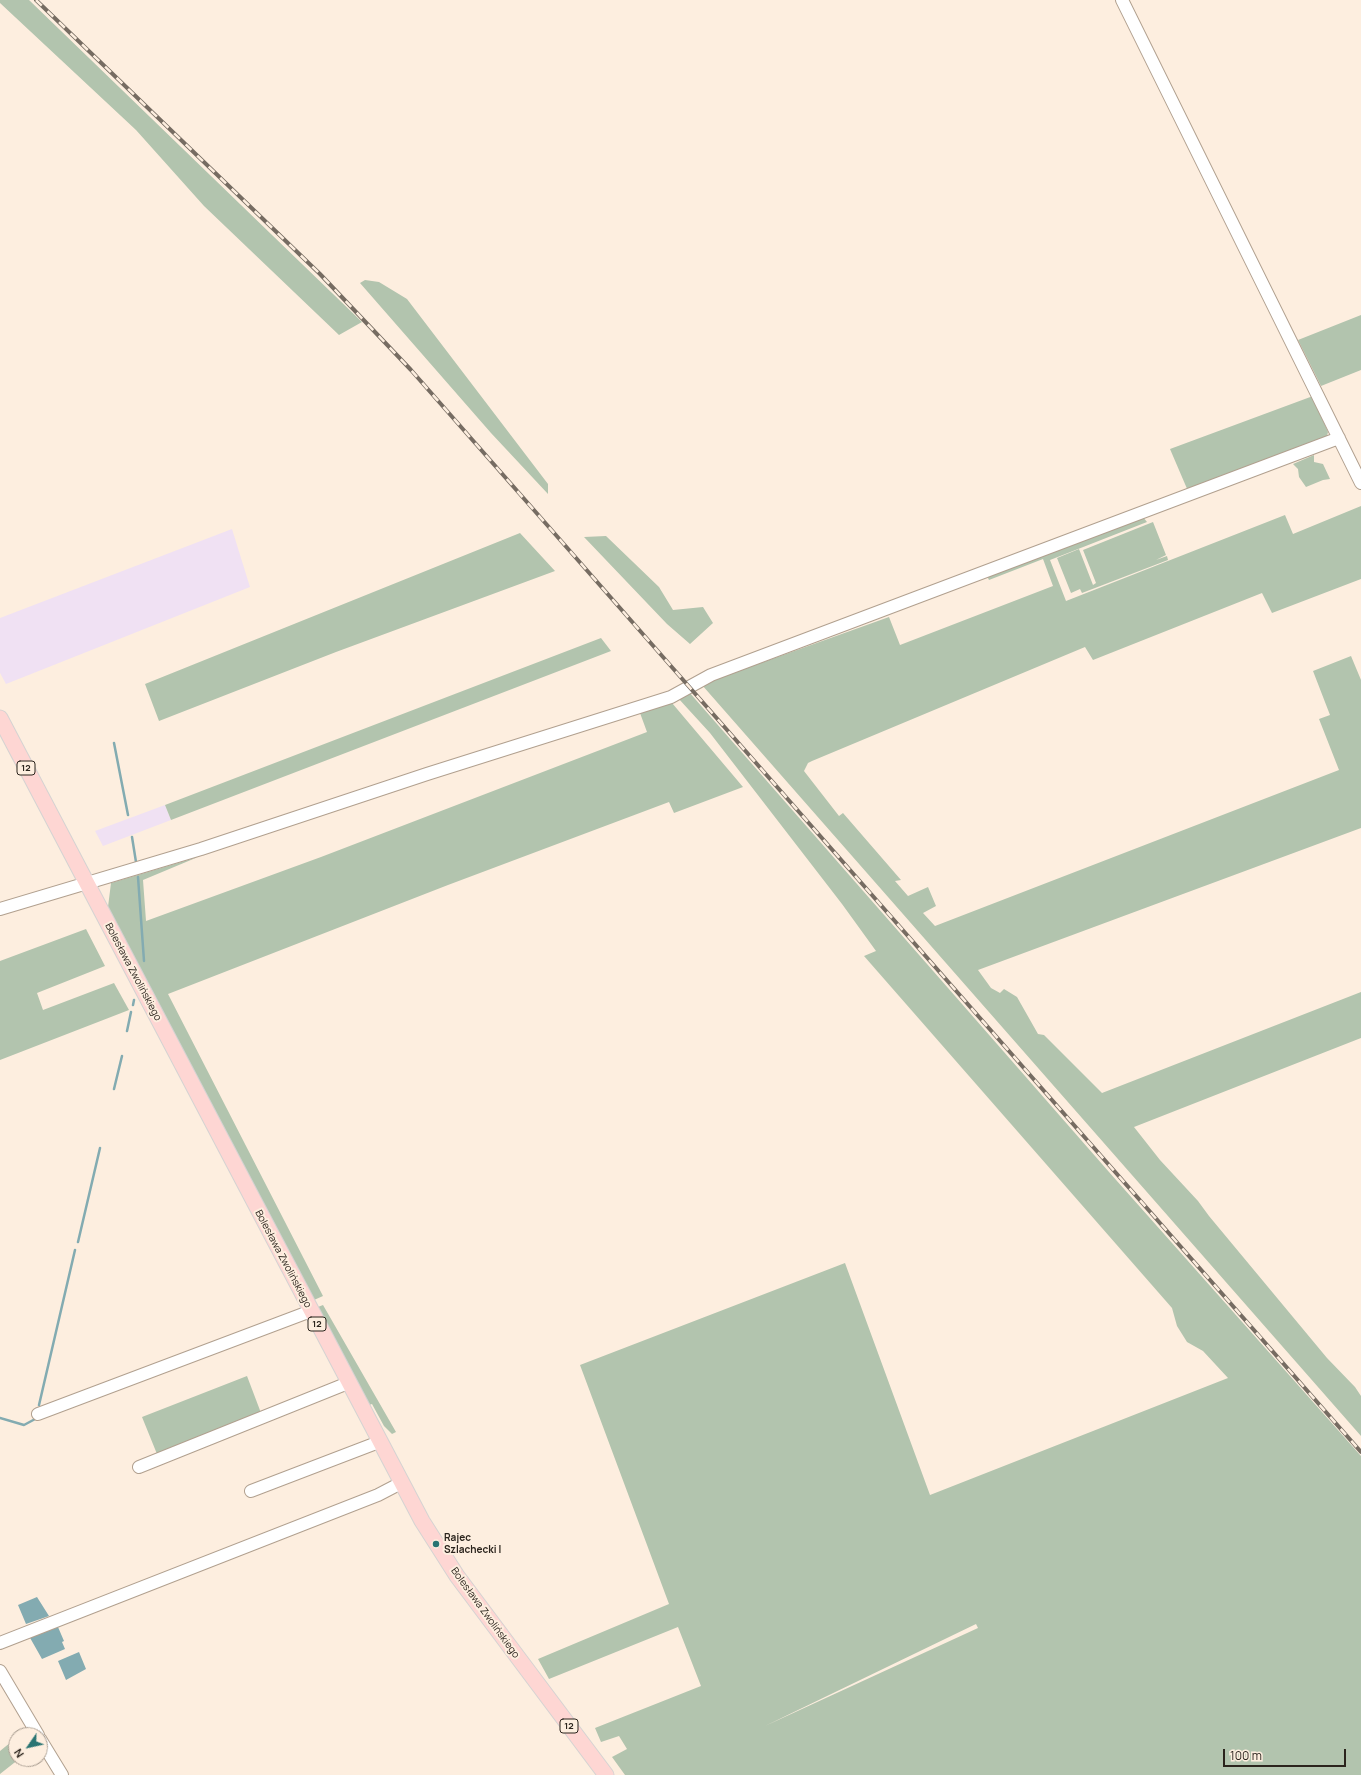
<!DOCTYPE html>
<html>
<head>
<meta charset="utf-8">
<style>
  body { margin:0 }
  #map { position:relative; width:1361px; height:1775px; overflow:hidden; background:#fdeedf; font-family:Manrope,sans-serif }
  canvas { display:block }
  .north { position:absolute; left:8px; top:1727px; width:40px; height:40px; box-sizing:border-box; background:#fdeedf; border:1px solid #a99d91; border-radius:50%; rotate:236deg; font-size:11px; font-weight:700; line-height:16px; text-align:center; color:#2b241d }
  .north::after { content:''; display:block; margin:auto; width:14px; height:18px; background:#297473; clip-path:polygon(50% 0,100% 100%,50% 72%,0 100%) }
  .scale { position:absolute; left:1223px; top:1749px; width:123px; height:18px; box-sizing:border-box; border:2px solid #2b241d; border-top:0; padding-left:5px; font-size:12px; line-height:14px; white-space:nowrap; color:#2b241d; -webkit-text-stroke:3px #fdeedf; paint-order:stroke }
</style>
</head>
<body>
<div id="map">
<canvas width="1361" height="1775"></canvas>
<div class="north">N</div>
<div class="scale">100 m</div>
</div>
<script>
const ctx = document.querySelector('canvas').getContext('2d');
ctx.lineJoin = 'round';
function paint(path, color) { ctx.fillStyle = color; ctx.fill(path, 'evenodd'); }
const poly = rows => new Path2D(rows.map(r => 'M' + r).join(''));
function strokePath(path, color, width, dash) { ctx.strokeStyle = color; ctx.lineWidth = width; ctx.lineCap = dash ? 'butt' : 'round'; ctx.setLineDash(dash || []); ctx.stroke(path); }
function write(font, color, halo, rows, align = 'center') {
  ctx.font = font + ' Manrope,sans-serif'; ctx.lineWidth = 4; ctx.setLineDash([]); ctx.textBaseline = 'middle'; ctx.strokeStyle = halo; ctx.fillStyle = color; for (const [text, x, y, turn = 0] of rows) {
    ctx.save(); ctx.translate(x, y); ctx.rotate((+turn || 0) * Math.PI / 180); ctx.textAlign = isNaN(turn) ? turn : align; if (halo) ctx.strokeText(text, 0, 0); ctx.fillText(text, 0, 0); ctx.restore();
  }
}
paint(poly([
  [232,529,250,587,6,684,0,673,0,618],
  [165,805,171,820,103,846,95,831]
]), '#f0e1f3');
paint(poly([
  [0,0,29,0,362,322,339,335,204,206,136,130,0,3],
  [365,280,379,282,407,299,548,484,548,494,491,433,360,283],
  [1361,315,1361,370,1321,386,1298,340],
  [1313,396,1328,432,1327,436,1188,491,1170,449],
  [1314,455,1314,462,1323,464,1330,479,1323,480,1306,487,1299,477,1298,469,1293,464],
  [1361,506,1361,579,1272,613,1262,593,1093,660,1085,647,812,761,808,763,804,771,839,816,843,813,901,880,895,881,908,896,928,887,936,906,923,913,935,926,1339,770,1319,719,1330,715,1313,671,1351,656,1361,680,1361,828,978,970,991,988,1000,993,1004,989,1017,997,1038,1034,1044,1035,1102,1093,1361,992,1361,1038,1134,1127,1160,1160,1198,1201,1209,1216,1327,1358,1355,1387,1361,1396,1361,1436,702,685,716,677,733,673,889,617,900,645,1053,586,1043,559,989,580,987,576,1143,517,1147,522,1050,560,1066,601,1285,515,1293,534],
  [1153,522,1166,555,1156,560,1167,556,1168,560,1082,593,1080,589,1071,593,1057,558,1079,549,1093,585,1096,583,1083,550],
  [520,533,555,571,336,652,159,721,145,684],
  [606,536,659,587,673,610,703,607,713,623,690,644,667,624,584,537],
  [601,638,611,651,171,820,165,805],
  [689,692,1109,1172,1361,1456,1361,1775,625,1775,612,1757,627,1749,619,1736,601,1742,595,1728,701,1686,678,1627,549,1679,538,1659,669,1604,580,1365,845,1263,930,1495,1228,1378,1203,1351,1187,1342,1177,1326,1172,1308,864,956,876,951,842,904,710,733,678,698],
  [976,1624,978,1628,765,1726],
  [672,703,743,787,674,813,669,802,448,885,168,994,323,1296,314,1300,108,907,111,883,198,857,143,880,146,921,321,857,647,732,640,713],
  [86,929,105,966,37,993,43,1010,114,983,129,1010,0,1060,0,961],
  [323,1305,396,1432,392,1434,384,1426,372,1404,369,1405,318,1307],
  [247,1376,261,1413,157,1454,142,1417],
  [16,1738,16,1759,19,1759,0,1774,0,1751]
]), '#b2c4ae');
paint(poly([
  [37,1597,49,1616,26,1624,18,1605],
  [55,1627,58,1627,64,1641,62,1642,65,1649,42,1659,29,1636],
  [79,1652,86,1669,66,1680,58,1661]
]), '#83abb1');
strokePath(poly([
  [114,743,128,815],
  [132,837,136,862],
  [138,877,144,961],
  [133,1005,134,1000],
  [127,1031,131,1012],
  [114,1089,122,1056],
  [78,1242,100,1148],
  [39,1405,75,1250],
  [0,1418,24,1425,37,1418]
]), '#83abb1', 2.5);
const minor = poly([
  [1122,0,1361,483],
  [0,909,201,849,427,774,671,697,711,675,1339,438],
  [38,1414,311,1311],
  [139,1467,348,1383],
  [251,1491,379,1442],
  [0,1643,378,1495,401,1483],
  [0,1671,38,1735],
  [40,1739,62,1775]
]);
const major = poly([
  [0,718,422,1521,457,1576,606,1775]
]);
strokePath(minor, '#b1a08f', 14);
strokePath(major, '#d5d3d2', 17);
strokePath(minor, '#fff', 12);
strokePath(major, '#fed6d3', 15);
const rail = poly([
  [36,0,320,274,411,370,1361,1452]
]);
strokePath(rail, '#766c62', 4);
strokePath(rail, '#fdeedf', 2.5, [8]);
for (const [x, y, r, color] of [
  [436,1544,4,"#297473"]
]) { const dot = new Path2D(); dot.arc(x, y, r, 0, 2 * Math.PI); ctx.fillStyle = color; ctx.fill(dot); strokePath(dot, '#fdeedf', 1.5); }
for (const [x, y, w] of [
  [26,768,18],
  [317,1324,18],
  [569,1726,18]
]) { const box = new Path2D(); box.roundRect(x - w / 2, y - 7, w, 14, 3); ctx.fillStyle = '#fdeedf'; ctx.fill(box); strokePath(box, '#2b241d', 1); }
write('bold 9px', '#2b241d', null, [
  ["12",26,768],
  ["12",317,1324],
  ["12",569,1726]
]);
write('10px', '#2b241d', '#fdeedf', [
  ["Bolesława Zwolińskiego",133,972,62],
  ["Bolesława Zwolińskiego",283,1259,62],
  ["Bolesława Zwolińskiego",485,1613,54]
]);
write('bold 10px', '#2b241d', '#fdeedf', [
  ["Rajec",444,1538],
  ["Szlachecki I",444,1550]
], 'left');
</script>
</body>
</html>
